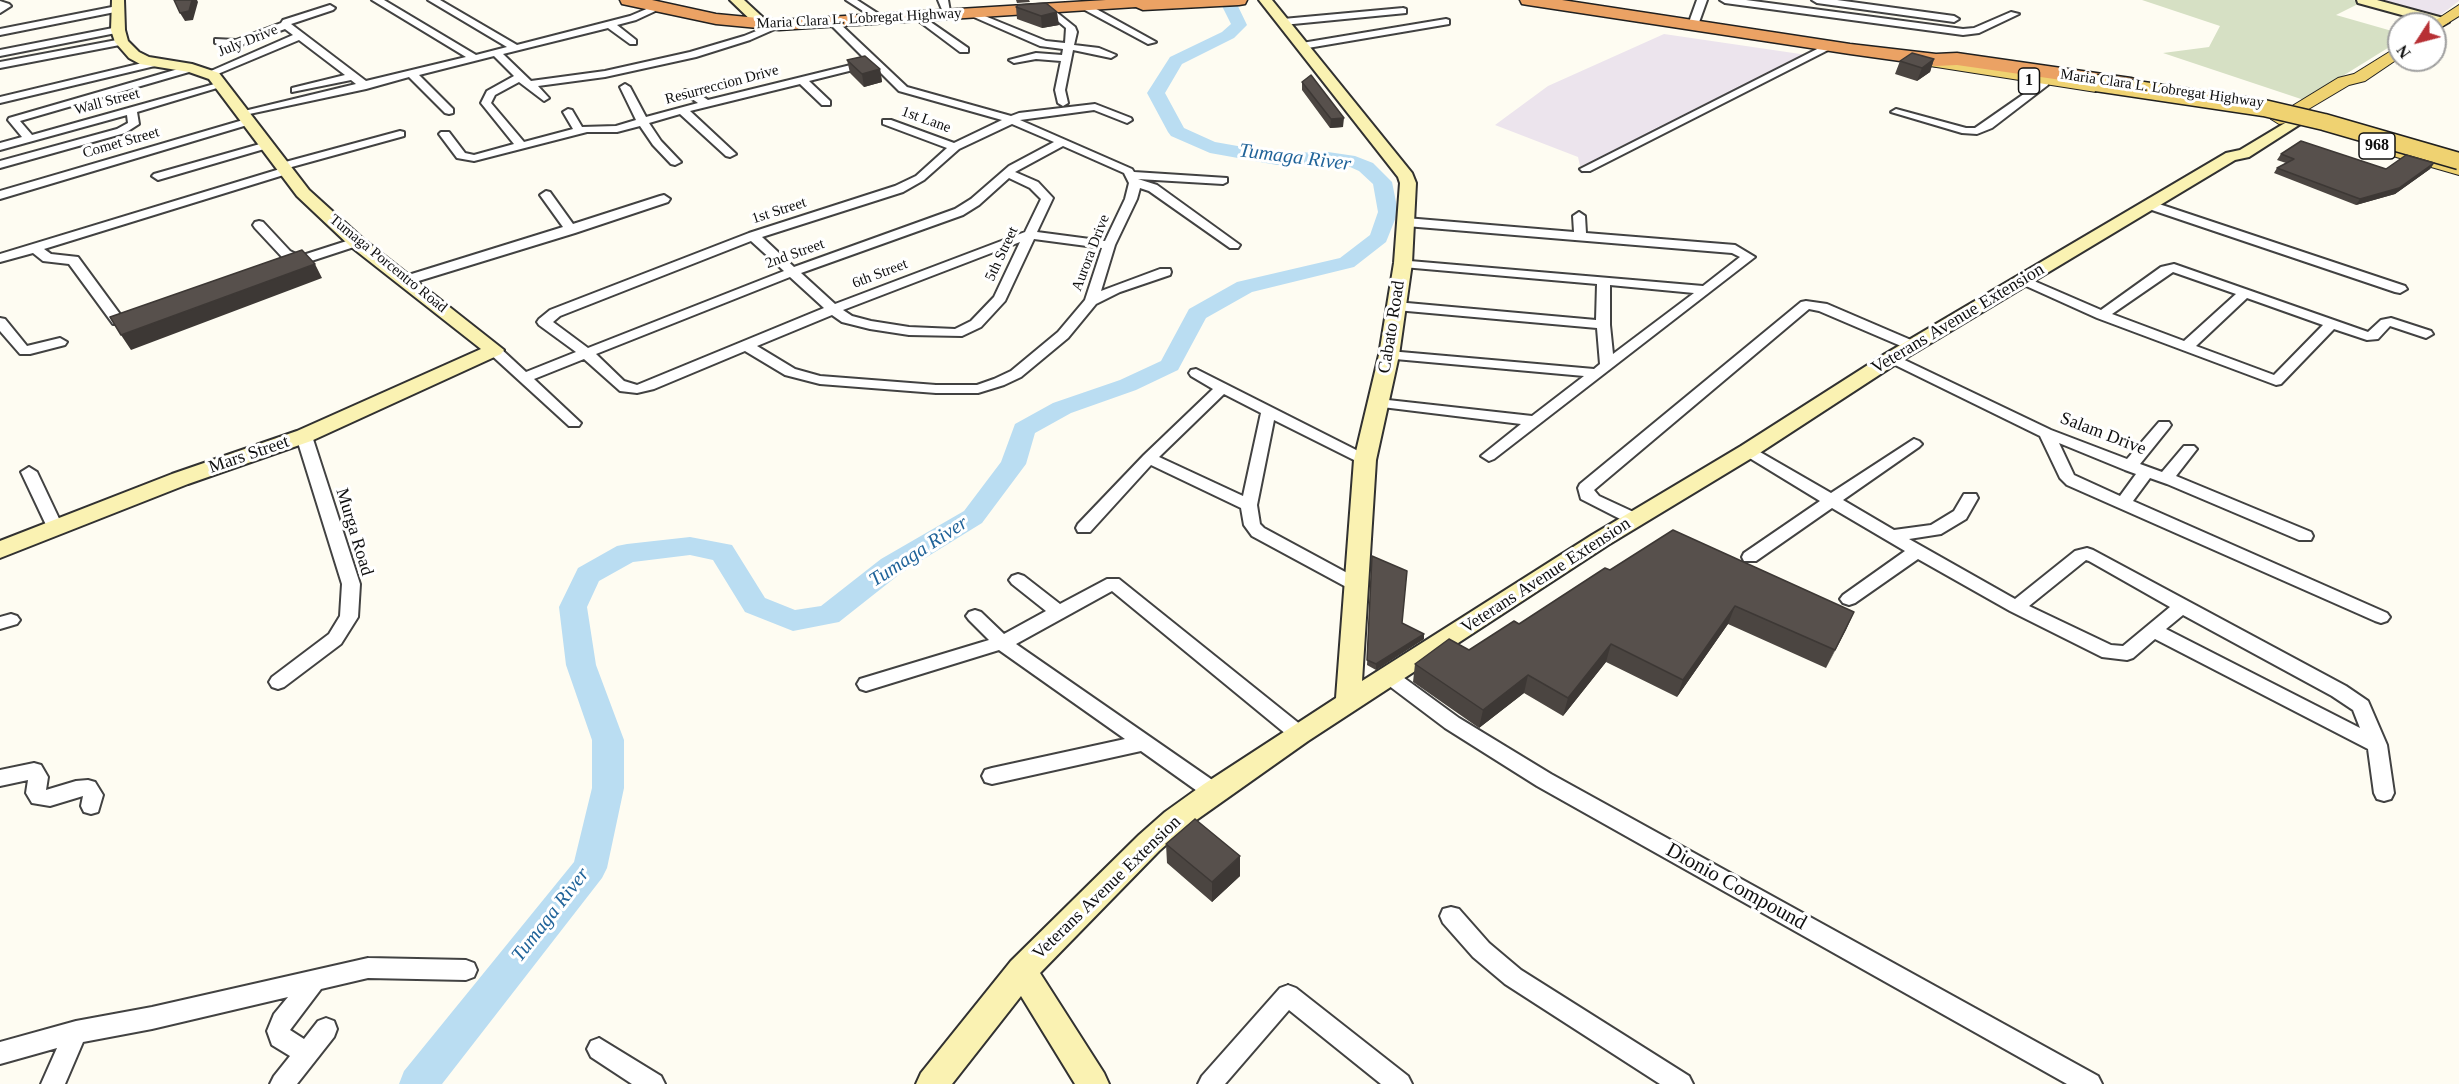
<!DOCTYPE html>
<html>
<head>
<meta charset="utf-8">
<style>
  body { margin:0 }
  #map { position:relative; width:2459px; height:1084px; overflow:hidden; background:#fefcf2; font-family:Georgia,serif }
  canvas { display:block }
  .north { position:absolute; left:2387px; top:12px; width:60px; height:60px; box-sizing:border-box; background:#fff; border:2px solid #9f9f9f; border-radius:50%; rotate:234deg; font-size:16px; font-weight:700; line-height:24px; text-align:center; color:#0f0f0f }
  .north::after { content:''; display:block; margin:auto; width:21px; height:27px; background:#b73035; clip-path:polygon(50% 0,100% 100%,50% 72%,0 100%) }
</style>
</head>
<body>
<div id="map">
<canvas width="2459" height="1084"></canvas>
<div class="north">N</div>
</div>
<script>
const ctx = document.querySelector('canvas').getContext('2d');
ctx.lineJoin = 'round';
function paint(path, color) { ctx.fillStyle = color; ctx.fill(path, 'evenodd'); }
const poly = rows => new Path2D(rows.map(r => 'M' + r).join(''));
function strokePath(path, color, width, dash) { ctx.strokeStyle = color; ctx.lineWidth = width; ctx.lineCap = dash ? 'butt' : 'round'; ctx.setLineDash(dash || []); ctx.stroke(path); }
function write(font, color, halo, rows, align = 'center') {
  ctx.font = font + ' Georgia,serif'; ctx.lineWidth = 6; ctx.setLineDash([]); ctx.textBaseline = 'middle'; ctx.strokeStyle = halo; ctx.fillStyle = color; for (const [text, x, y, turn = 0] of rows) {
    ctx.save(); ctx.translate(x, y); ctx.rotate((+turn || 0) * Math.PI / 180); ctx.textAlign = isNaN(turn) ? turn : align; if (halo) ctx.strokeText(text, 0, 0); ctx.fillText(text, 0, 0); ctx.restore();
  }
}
paint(poly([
  [2369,0,2459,0,2459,1,2438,17],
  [1664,34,1814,56,1582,174,1578,157,1495,125,1548,86]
]), '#ece4ed');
paint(poly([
  [2142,0,2353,0,2362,2,2336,15,2399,33,2399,41,2304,100,2163,53,2209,47,2220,26]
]), '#d6e0c4');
paint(poly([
  [1219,0,1235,0,1247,25,1234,38,1182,64,1165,93,1184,128,1215,142,1277,153,1328,152,1355,156,1373,163,1392,182,1398,212,1386,242,1354,267,1252,292,1206,318,1178,370,1136,390,1071,413,1035,433,1026,464,982,523,901,573,839,622,793,631,745,612,713,560,690,555,633,562,599,581,587,607,596,665,624,740,624,788,607,868,602,878,442,1084,399,1084,404,1071,574,862,592,788,592,740,566,665,559,607,578,568,617,546,627,544,690,537,732,545,765,598,795,610,821,606,881,559,964,511,1001,462,1015,424,1053,403,1120,380,1161,361,1189,309,1237,282,1340,258,1370,235,1378,212,1373,184,1359,171,1350,167,1328,164,1277,165,1210,153,1171,136,1168,132,1147,93,1170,57,1222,32,1231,24,1219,0]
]), '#baddf2');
const street = poly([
  [372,0,384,0,476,55,507,47,428,0,440,0,517,45,630,16,656,5,664,7,636,20,617,25,636,40,636,44,630,44,608,28,503,54,531,81,605,71,690,52,744,36,776,23,784,25,750,40,696,57,605,77,538,86,549,98,544,101,519,82,495,95,491,103,524,142,573,129,563,112,568,109,572,110,582,127,616,126,636,120,620,87,625,84,630,87,646,117,698,103,685,94,685,90,693,90,708,100,867,61,829,23,837,21,907,87,1011,116,1019,113,1095,104,1131,118,1132,120,1127,123,1094,110,1020,120,1132,169,1134,172,1227,178,1227,182,1223,184,1138,179,1157,185,1240,245,1238,248,1230,248,1149,191,1140,188,1137,199,1115,245,1101,291,1160,269,1170,269,1171,272,1170,275,1120,292,1096,304,1068,338,1021,377,1004,385,978,393,936,393,820,384,785,375,745,351,654,389,637,393,620,391,584,359,534,379,581,423,579,426,569,426,489,353,487,350,489,347,499,347,526,372,576,352,539,325,537,322,539,319,550,310,749,233,895,186,916,176,947,148,883,124,883,120,891,120,954,143,1002,120,899,91,873,65,809,81,830,101,830,105,822,105,800,84,690,111,734,152,736,154,730,157,726,156,680,114,649,123,661,141,681,162,675,165,671,164,653,145,640,126,617,132,587,132,474,161,457,158,439,134,441,132,449,132,465,153,474,155,514,144,481,103,487,91,514,76,494,56,419,75,453,109,453,113,449,114,445,113,409,77,366,89,240,116,240,112,356,84,351,80,292,92,292,88,345,75,299,40,213,76,204,74,293,35,285,29,241,45,224,47,215,43,215,39,236,40,281,23,283,20,330,5,335,8,333,10,291,24,366,81,466,57,372,0],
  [1012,124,1054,142,1009,166,971,199,955,209,794,267,762,237,903,192,924,180,959,149,1012,124],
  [1063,146,1124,173,1129,183,1125,199,1105,241,1037,232,1053,198,1038,182,1015,172,1063,146],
  [1009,178,1030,188,1041,199,1025,232,835,304,801,273,963,215,979,205,1009,178],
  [1034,239,1102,248,1085,300,1058,332,1011,371,994,379,977,385,936,385,820,376,795,369,757,346,832,315,842,322,870,329,909,335,962,336,981,327,1005,301,1034,239],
  [751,241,784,271,588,348,553,322,560,316,751,241],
  [1020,242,994,297,971,321,955,329,909,327,871,321,852,316,843,310,1020,242],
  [790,277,824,308,637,385,624,381,596,354,790,277],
  [846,0,857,0,888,20,880,22,846,0],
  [938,0,948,0,951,17,945,17,938,0],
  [1697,0,1707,0,1698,25,1693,28,1688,25,1697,0],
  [1720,0,1746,0,1963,29,1974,28,2011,12,2019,14,1979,33,1963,35,1725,3,1720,0],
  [1812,0,1837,0,1954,16,1959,19,1954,22,1817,3,1812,0],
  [0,1,9,4,11,6,0,13,0,1],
  [1083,5,1089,5,1156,42,1148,44,1083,9,1083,5],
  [117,6,120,7,120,11,0,35,0,29,117,6],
  [1050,7,1075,27,1077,32,1074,45,1099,48,1116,55,1111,58,1073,50,1065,90,1068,103,1063,106,1058,103,1055,90,1061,61,1036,59,1014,63,1009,60,1036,53,1062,55,1063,49,1040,46,967,14,975,12,1046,41,1065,43,1066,28,1047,12,1045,10,1050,7],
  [1403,8,1406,9,1406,13,1283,25,1278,22,1283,19,1403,8],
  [919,14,968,48,968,52,960,52,916,19,914,17,919,14],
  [1446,19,1449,20,1449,24,1302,49,1297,46,1302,43,1446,19],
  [118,27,121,28,121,32,0,56,0,50,118,27],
  [122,39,125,40,125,44,0,68,0,62,122,39],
  [1827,44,1836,46,1590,171,1582,171,1580,169,1827,44],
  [155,60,160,63,159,65,0,103,0,97,155,60],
  [192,65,197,68,196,70,20,121,32,135,218,83,227,85,137,112,139,124,125,133,0,168,0,161,117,129,128,123,127,115,0,150,0,143,22,137,8,120,9,118,192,65],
  [2044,80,2048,81,2048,85,1992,128,1977,134,1962,133,1891,112,1896,109,1966,128,1975,128,2044,80],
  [250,118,254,119,254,123,0,199,0,191,250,118],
  [400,131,404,132,404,136,288,168,292,171,290,173,44,249,51,254,78,257,125,321,123,324,113,324,69,264,43,261,33,253,0,262,0,254,280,169,276,166,278,164,400,131],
  [267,142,271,143,271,147,158,180,152,176,154,174,267,142],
  [546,191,550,192,573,224,660,196,664,195,670,199,668,202,575,233,412,283,402,283,400,280,402,277,563,227,540,195,546,191],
  [2150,201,2405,286,2407,289,2400,293,2395,292,2146,208,2144,205,2150,201],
  [1579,212,1585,216,1586,233,1735,245,1755,257,1494,459,1489,461,1481,456,1521,424,1374,406,1372,403,1379,399,1532,416,1584,376,1384,358,1382,355,1384,352,1389,351,1594,369,1600,364,1597,328,1396,310,1389,306,1396,302,1596,320,1597,284,1403,267,1397,263,1398,260,1703,286,1740,257,1732,253,1406,226,1400,222,1406,218,1574,232,1573,216,1579,212],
  [1610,285,1694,293,1613,354,1610,325,1610,285],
  [259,221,263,222,290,251,300,256,356,238,362,242,360,245,299,265,282,257,255,228,253,225,255,222,259,221],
  [2174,264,2368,332,2381,320,2391,318,2431,331,2433,334,2426,338,2390,326,2378,339,2367,340,2334,329,2281,384,2276,385,2097,318,2015,281,2022,277,2027,278,2101,310,2161,267,2174,264],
  [2173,272,2236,294,2184,341,2112,314,2173,272],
  [2247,298,2323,325,2274,375,2196,346,2247,298],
  [1806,301,1827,304,1918,343,1920,346,1918,349,1908,349,1819,311,1809,309,1594,490,1599,496,1640,515,1642,519,1640,523,1628,523,1581,499,1578,488,1580,484,1801,302,1806,301],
  [0,318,5,319,27,346,60,338,67,342,65,345,30,354,20,354,0,331,0,318],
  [1892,354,2051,430,2127,459,2159,422,2169,422,2171,425,2169,428,2140,464,2162,472,2184,446,2194,446,2197,449,2176,476,2311,532,2313,536,2311,540,2299,540,2167,484,2150,478,2133,501,2387,613,2390,617,2387,621,2381,623,2375,621,2067,485,2060,478,2040,436,1887,361,1885,358,1887,355,1892,354],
  [2059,443,2125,470,2136,474,2120,496,2074,475,2059,443],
  [1196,369,1370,457,1373,460,1370,463,1360,463,1274,420,1257,505,1260,524,1264,528,1362,581,1365,585,1362,589,1350,589,1252,536,1244,525,1241,508,1151,465,1090,532,1078,532,1076,528,1078,524,1144,455,1213,389,1191,376,1189,373,1191,370,1196,369],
  [1224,394,1261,413,1243,496,1159,457,1224,394],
  [304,431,312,436,360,584,358,617,341,644,284,687,278,689,272,687,269,682,272,677,329,634,340,616,342,584,296,436,304,431],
  [1914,439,1919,441,1922,444,1919,447,1843,500,1894,530,1931,525,1954,511,1964,494,1976,494,1978,498,1966,519,1941,534,1909,539,2015,599,2075,551,2087,548,2093,550,2346,686,2368,701,2387,745,2394,793,2391,799,2384,801,2377,799,2374,793,2368,749,2155,639,2133,658,2127,660,2102,657,2010,611,1918,559,1855,603,1849,605,1843,603,1840,599,1843,595,1905,551,1832,508,1756,561,1744,561,1742,557,1744,553,1820,501,1743,454,1740,451,1743,448,1753,448,1831,493,1914,439],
  [2086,560,2089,561,2170,607,2123,646,2111,645,2029,606,2086,560],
  [2183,615,2332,696,2353,710,2360,728,2166,629,2183,615],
  [29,467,37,472,63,527,61,531,49,531,47,527,21,472,29,467],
  [1018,574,1024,576,1060,604,1107,579,1119,579,1306,729,1309,734,1306,739,1299,741,1292,739,1112,591,1016,644,1221,786,1224,792,1221,798,1214,800,1207,798,1141,751,992,784,985,782,982,776,985,770,992,768,1125,739,999,650,866,691,860,689,857,684,860,679,989,640,969,620,966,616,969,612,975,610,981,612,1004,634,1046,611,1012,584,1009,580,1012,576,1018,574],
  [11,614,17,616,20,620,17,624,0,629,0,617,11,614],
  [1390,670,1396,672,1459,718,1551,774,2098,1076,2102,1084,2067,1084,1537,786,1445,728,1384,682,1381,677,1384,672,1390,670],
  [34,763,41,765,48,777,46,790,76,781,88,780,95,782,103,795,98,812,91,814,84,812,81,806,83,796,50,806,32,803,26,793,28,780,0,786,0,770,34,763],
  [1451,907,1459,909,1489,943,1521,970,1689,1076,1693,1084,1660,1084,1505,984,1473,957,1443,923,1440,916,1443,909,1451,907],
  [368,958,466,960,474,963,477,970,474,977,466,980,368,978,321,989,290,1030,304,1039,318,1021,326,1018,334,1021,337,1029,334,1037,297,1084,270,1084,274,1076,290,1056,272,1045,267,1031,274,1014,288,997,152,1029,83,1042,65,1084,41,1084,57,1048,0,1064,0,1042,76,1021,152,1007,368,958],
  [1288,985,1296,988,1408,1076,1412,1084,1381,1084,1289,1010,1225,1084,1198,1084,1202,1076,1280,988,1288,985],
  [599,1038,661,1076,665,1084,632,1084,591,1057,587,1049,591,1041,599,1038]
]);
const secondary = poly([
  [112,0,124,0,125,30,128,41,139,52,149,57,192,64,219,73,309,190,362,238,504,350,501,354,311,441,188,484,0,558,0,541,172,474,297,431,481,349,350,246,297,196,209,79,189,72,140,64,129,58,115,42,111,30,112,0],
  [730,0,744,0,771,25,769,28,759,28,730,0],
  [1259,0,1272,0,1412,173,1416,183,1412,263,1399,355,1376,460,1362,681,1592,535,1741,446,1885,354,2226,153,2240,150,2290,120,2295,119,2302,123,2249,157,2235,160,1899,362,1755,456,1608,545,1308,741,1185,828,1159,851,1040,973,1104,1073,1109,1084,1075,1084,1021,996,952,1084,916,1084,921,1073,1011,961,1139,835,1165,812,1204,784,1336,698,1354,460,1379,355,1394,263,1400,183,1398,177,1259,0],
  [2357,0,2377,0,2447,19,2449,22,2442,26,2358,3,2357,0]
]);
const primary = poly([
  [2459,5,2459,16,2435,31,2435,24,2430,24,2459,5],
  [2399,46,2399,58,2365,81,2349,85,2285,123,2279,124,2271,119,2338,78,2354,74,2399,46],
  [1936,58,2096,82,2104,87,2096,92,1930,66,1928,63,1930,60,1936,58],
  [2371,139,2459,164,2459,175,2365,148,2362,144,2365,140,2371,139]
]);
const highway = poly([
  [620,0,652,0,716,14,779,20,1106,0,1247,0,1245,4,1239,5,1143,10,1136,7,779,30,716,24,622,4,620,0],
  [1520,0,1562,0,1850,44,1936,54,1957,53,2131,78,2138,80,2141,84,2138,88,2131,90,1957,65,1936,66,1850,54,1528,5,1522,4,1520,0]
]);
strokePath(street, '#424242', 4);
strokePath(secondary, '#313131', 4);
strokePath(primary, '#202020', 2);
strokePath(highway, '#202020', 3);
paint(street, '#fff');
paint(secondary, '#faf2b2');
paint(primary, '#efd271');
paint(highway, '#eba264');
const primaryBridge = poly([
  [2096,83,2264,108,2324,122,2459,161]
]);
strokePath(primaryBridge, '#202020', 19, []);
strokePath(primaryBridge, '#efd271', 16);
paint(poly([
  [1016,0,1029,0,1030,2,1017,3],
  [1046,3,1059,25,1042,28,1017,19,1016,7],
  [1934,59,1930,72,1917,81,1895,74,1900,61],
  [847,60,880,69,882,82,864,87,850,73],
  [1302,82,1343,127,1330,128,1302,90],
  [2281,154,2386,169,2434,163,2430,169,2395,194,2356,205,2274,173,2277,168,2286,163,2277,160],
  [1372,556,1402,623,1424,634,1424,639,1376,670,1367,665],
  [1610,570,1854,612,1826,668,1728,624,1677,697,1606,662,1563,716,1524,693,1479,728,1413,682,1415,664,1469,650,1519,624],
  [1166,844,1240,876,1212,902,1167,863]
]), '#4b4541');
paint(poly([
  [192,0,197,0,198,2,193,20,185,21,180,13],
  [1057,12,1059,25,1042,28,1041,16],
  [1934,59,1930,72,1917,81,1922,68],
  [880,69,882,82,864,87,862,74],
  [1344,118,1343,127,1330,128,1331,119],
  [2434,163,2430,169,2395,194,2356,205,2360,199],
  [315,264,322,278,131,350,121,335],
  [1735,606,1728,624,1677,697,1683,680],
  [1854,612,1846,630,1826,668],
  [1424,634,1424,639,1376,670,1376,664],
  [1611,644,1606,662,1563,716,1568,698],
  [1528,675,1524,693,1479,728,1483,710],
  [1240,856,1240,876,1212,902,1212,882]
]), '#3d3835');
const building = poly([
  [174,0,192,0,189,11,180,13,174,0],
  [1046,3,1057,12,1041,16,1016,7,1018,5,1046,3],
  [1912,53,1934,59,1922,68,1900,61,1912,53],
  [865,56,880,69,862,74,847,60,865,56],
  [1311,75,1344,118,1331,119,1302,82,1311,75],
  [2301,141,2386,169,2406,155,2434,163,2399,188,2360,199,2277,168,2294,159,2281,154,2301,141],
  [302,250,315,264,121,335,110,317,302,250],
  [1673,530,1854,612,1835,650,1735,606,1683,680,1611,644,1568,698,1528,675,1483,710,1415,664,1449,639,1469,650,1514,621,1519,624,1605,568,1610,570,1673,530],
  [1372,556,1407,571,1402,623,1424,634,1376,664,1367,660,1372,556],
  [1195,819,1240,856,1212,882,1166,844,1195,819]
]);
paint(building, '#57504c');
strokePath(building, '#3d3835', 1.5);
write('15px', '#0f0f0f', '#fff', [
  ["Maria Clara L. Lobregat Highway",859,19,-3],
  ["July Drive",248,41,-22],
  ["Resurreccion Drive",722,85,-15],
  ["Maria Clara L. Lobregat Highway",2162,89,8],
  ["Wall Street",107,102,-15],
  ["1st Lane",926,120,20],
  ["Comet Street",121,143,-16],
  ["1st Street",779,211,-18],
  ["Aurora Drive",1091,253,-69],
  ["2nd Street",795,254,-20],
  ["5th Street",1002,254,-65],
  ["Tumaga Porcentro Road",388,264,39],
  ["6th Street",880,274,-21]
]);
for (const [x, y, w] of [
  [2029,81,21],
  [2377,146,36]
]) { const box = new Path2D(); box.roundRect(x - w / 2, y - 13, w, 26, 4.5); ctx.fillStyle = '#fff'; ctx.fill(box); strokePath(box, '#0f0f0f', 1.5); }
write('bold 16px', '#0f0f0f', null, [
  ["1",2029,81],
  ["968",2377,146]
]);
write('18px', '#0f0f0f', '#fff', [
  ["Veterans Avenue Extension",1958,319,-31],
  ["Cabato Road",1392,327,-81],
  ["Salam Drive",2103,434,21],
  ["Mars Street",249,455,-19],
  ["Murga Road",354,532,73],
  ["Veterans Avenue Extension",1546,576,-33],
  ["Veterans Avenue Extension",1107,888,-44]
]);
write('italic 20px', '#206399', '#fff', [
  ["Tumaga River",1295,158,7],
  ["Tumaga River",919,552,-33],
  ["Tumaga River",551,915,-52]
]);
write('21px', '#0f0f0f', '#fff', [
  ["Dionio Compound",1736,887,29]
]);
</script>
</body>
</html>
